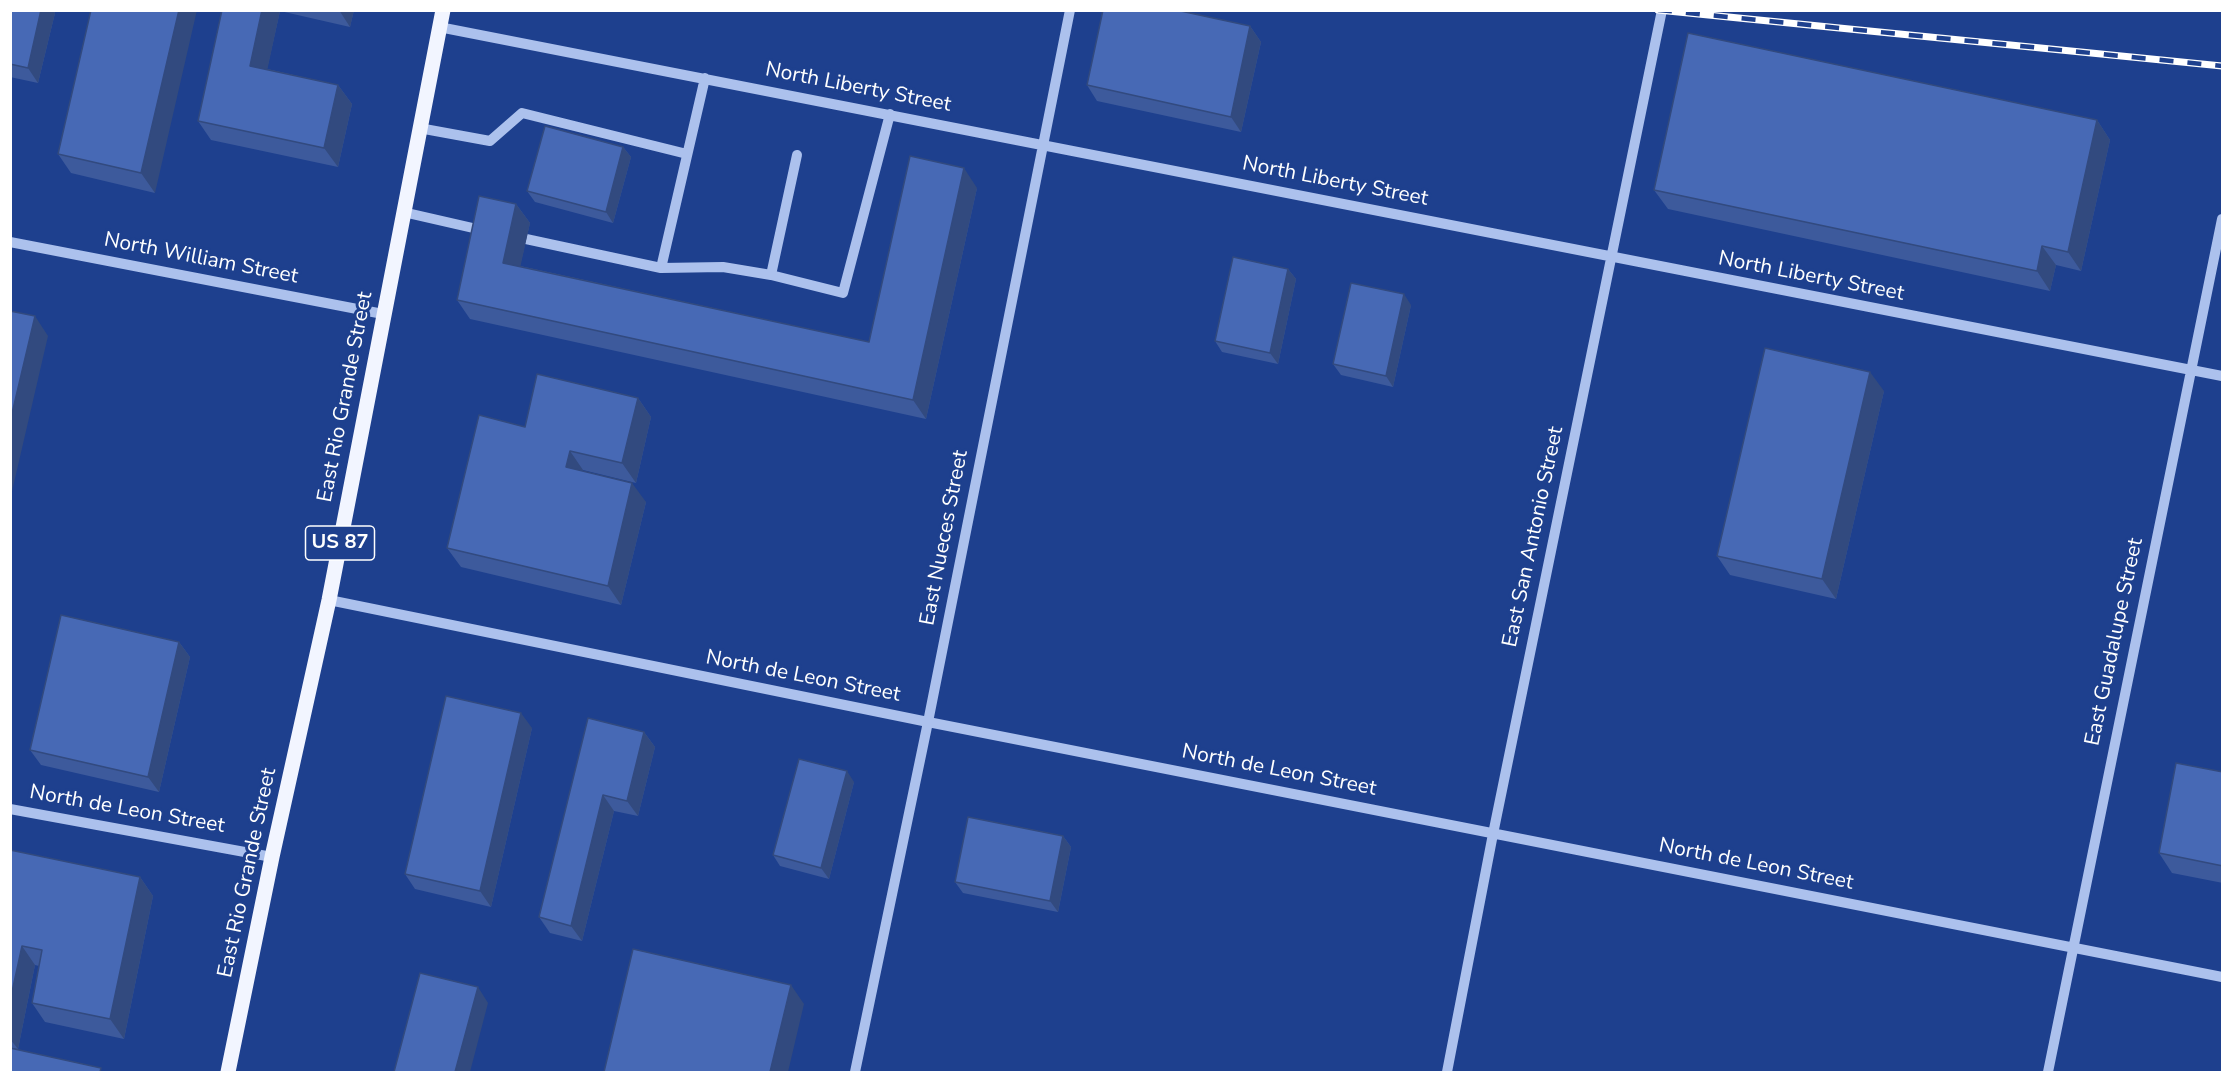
<!DOCTYPE html>
<html>
<head>
<meta charset="utf-8">
<style>
  body { margin:0 }
  #map { position:relative; width:2233px; height:1083px; overflow:hidden; background:#1e408e; font-family:"Nunito Sans",sans-serif }
  canvas { display:block }
  .frame { position:absolute; inset:0; border:12px solid #fff; pointer-events:none }
</style>
</head>
<body>
<div id="map">
<canvas width="2233" height="1083"></canvas>
<div class="frame"></div>
</div>
<script>
const ctx = document.querySelector('canvas').getContext('2d');
ctx.lineJoin = 'round';
const poly = rows => new Path2D(rows.map(r => 'M' + r).join(''));
function strokePath(path, color, width, dash) { ctx.strokeStyle = color; ctx.lineWidth = width; ctx.lineCap = dash ? 'butt' : 'round'; ctx.setLineDash(dash || []); ctx.stroke(path); }
function paint(path, color) { ctx.fillStyle = color; ctx.fill(path, 'evenodd'); }
function write(font, color, halo, rows, align = 'center') {
  ctx.font = font + ' "Nunito Sans",sans-serif'; ctx.lineWidth = 6; ctx.setLineDash([]); ctx.textBaseline = 'middle'; ctx.strokeStyle = halo; ctx.fillStyle = color; for (const [text, x, y, turn = 0] of rows) {
    ctx.save(); ctx.translate(x, y); ctx.rotate((+turn || 0) * Math.PI / 180); ctx.textAlign = isNaN(turn) ? turn : align; if (halo) ctx.strokeText(text, 0, 0); ctx.fillText(text, 0, 0); ctx.restore();
  }
}
strokePath(poly([
  [439,27,2222,376],
  [705,78,661,268,723,267,771,275],
  [419,128,490,141,522,113,687,154],
  [797,155,771,275,843,293,890,114],
  [403,212,486,231],
  [526,239,661,268],
  [10,242,383,314],
  [329,600,928,722,2222,977],
  [10,809,272,857],
  [855,1072,928,722,1070,10],
  [1447,1072,1493,834,1662,10],
  [2048,1072,2222,219]
]), '#acc1ed', 10);
strokePath(poly([
  [228,1072,272,857,329,600,443,10]
]), '#f2f5ff', 15);
const rail = poly([
  [1658,10,2222,66]
]);
strokePath(rail, '#fff', 7);
strokePath(rail, '#1e408e', 4.5, [14]);
paint(poly([
  [10,10,53,10,55,13,38,83,10,77],
  [91,10,155,193,71,173,58,154],
  [222,10,354,10,350,27,280,11,267,69,338,85,352,104,338,167,211,140,198,121],
  [1250,26,1261,42,1241,132,1097,101,1087,85],
  [2097,120,2110,140,2081,271,2056,265,2050,291,1668,209,1654,190],
  [623,147,631,157,613,223,535,202,527,191],
  [977,188,926,419,470,319,457,300,516,204,530,223,520,266,869,342],
  [1288,269,1296,279,1278,364,1222,352,1215,341],
  [1411,305,1393,387,1341,375,1333,364],
  [1884,391,1836,599,1730,575,1717,556],
  [638,398,651,417,636,483,583,470,583,471,646,502,621,605,461,567,447,548,525,427],
  [179,642,190,657,159,792,41,765,30,750],
  [588,718,644,732,655,747,638,816,614,811,582,941,550,933,539,917],
  [532,728,491,907,415,889,405,874],
  [2223,772,2223,883,2172,873,2159,853],
  [854,782,829,879,780,866,773,855],
  [1063,836,1071,847,1058,912,963,893,955,882],
  [10,850,140,877,153,896,124,1039,45,1022,32,1003,39,966,35,965,18,1049,10,1048]
]), '#3d5a9c');
paint(poly([
  [41,10,53,10,55,13,38,83,28,68],
  [179,10,197,10,155,193,141,173],
  [262,10,280,11,264,85,250,66],
  [339,10,354,10,350,27],
  [1250,26,1261,42,1241,132,1231,117],
  [338,85,352,104,338,167,324,148],
  [2097,120,2110,140,2081,271,2068,252],
  [623,147,631,157,613,223,606,212],
  [964,168,977,188,926,419,913,400],
  [516,204,530,223,517,282,503,263],
  [2042,246,2056,265,2050,291,2037,271],
  [1288,269,1296,279,1278,364,1270,353],
  [1404,294,1411,305,1393,387,1386,376],
  [35,316,48,336,10,500,10,422],
  [1870,372,1884,391,1836,599,1822,579],
  [638,398,651,417,636,483,622,463],
  [570,451,583,470,580,487,566,467],
  [632,483,646,502,621,605,608,586],
  [179,642,190,657,159,792,148,777],
  [521,713,532,728,491,907,480,891],
  [644,732,655,747,638,816,627,801],
  [847,771,854,782,829,879,821,868],
  [603,795,614,811,582,941,571,926],
  [1063,836,1071,847,1058,912,1050,901],
  [140,877,153,896,124,1039,110,1019],
  [22,946,35,965,18,1049,10,1039,10,1001],
  [791,985,804,1004,788,1072,770,1072],
  [478,987,488,1003,470,1072,455,1072]
]), '#324a7f');
const building = poly([
  [10,10,41,10,28,68,10,64,10,10],
  [91,10,179,10,141,173,58,154,91,10],
  [222,10,262,10,250,66,338,85,324,148,198,121,222,10],
  [1103,10,1176,10,1250,26,1231,117,1087,85,1103,10],
  [1688,33,2097,120,2068,252,2042,246,2037,271,1654,190,1688,33],
  [545,126,623,147,606,212,527,191,545,126],
  [910,156,964,168,913,400,457,300,479,196,516,204,503,263,869,342,910,156],
  [1233,257,1288,269,1270,353,1215,341,1233,257],
  [1351,283,1404,294,1386,376,1333,364,1351,283],
  [10,311,35,316,10,422,10,311],
  [1765,348,1870,372,1822,579,1717,556,1765,348],
  [537,374,638,398,622,463,570,451,566,467,632,483,608,586,447,548,479,415,525,427,537,374],
  [61,615,179,642,148,777,30,750,61,615],
  [446,696,521,713,480,891,405,874,446,696],
  [588,718,644,732,627,801,603,795,571,926,539,917,588,718],
  [799,759,847,771,821,868,773,855,799,759],
  [2176,763,2223,772,2223,866,2159,853,2176,763],
  [968,817,1063,836,1050,901,955,882,968,817],
  [10,850,140,877,110,1019,32,1003,42,950,22,946,10,1001,10,850],
  [633,949,791,985,770,1072,604,1072,633,949],
  [420,973,478,987,455,1072,394,1072,420,973],
  [10,1048,101,1068,100,1072,10,1072,10,1048]
]);
paint(building, '#4769b5');
strokePath(building, '#324a7f', 1.5);
for (const [x, y, w] of [
  [340,543,69]
]) { const box = new Path2D(); box.roundRect(x - w / 2, y - 17, w, 34, 4.5); ctx.fillStyle = '#1e408e'; ctx.fill(box); strokePath(box, '#fff', 1.5); }
write('bold 20px', '#fff', null, [
  ["US 87",340,543]
]);
write('21px', '#fff', '#1e408e', [
  ["North Liberty Street",858,88,11],
  ["North Liberty Street",1335,182,11],
  ["North William Street",201,259,11],
  ["North Liberty Street",1811,277,11],
  ["East Rio Grande Street",346,397,-79],
  ["East San Antonio Street",1534,537,-78],
  ["East Nueces Street",945,538,-79],
  ["East Guadalupe Street",2115,642,-78],
  ["North de Leon Street",803,677,11],
  ["North de Leon Street",1279,771,11],
  ["North de Leon Street",127,810,10],
  ["North de Leon Street",1756,865,11],
  ["East Rio Grande Street",248,873,-78]
]);
</script>
</body>
</html>
